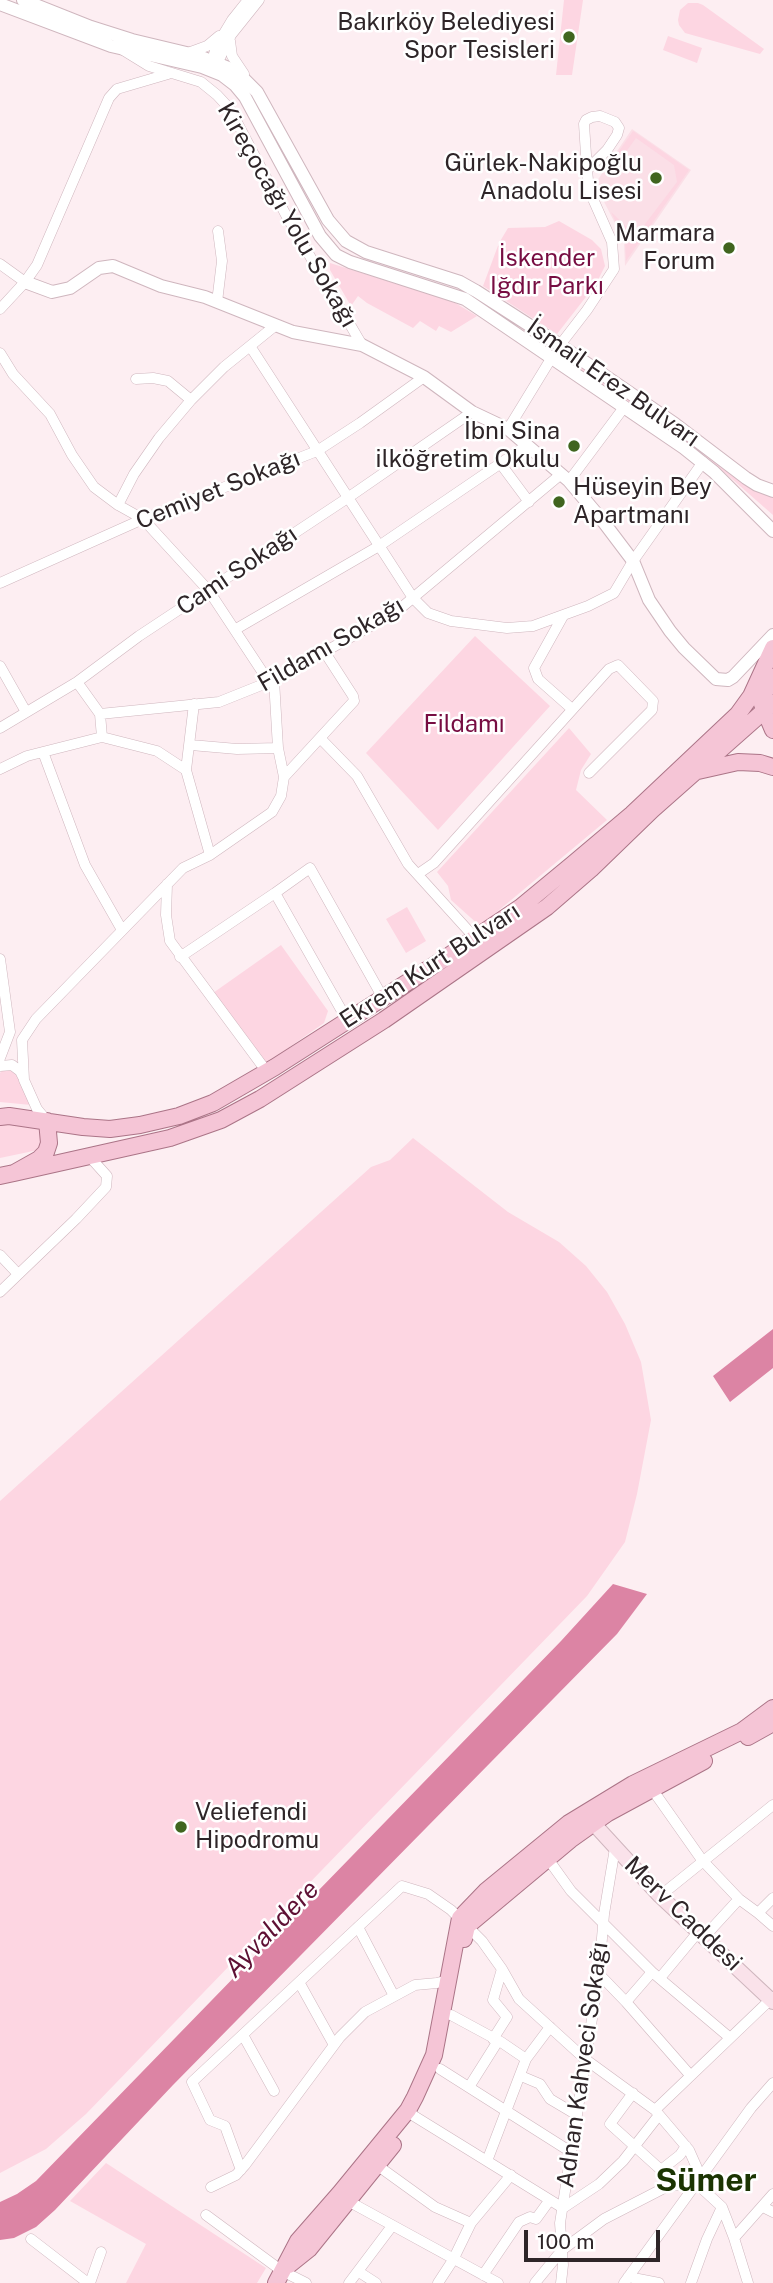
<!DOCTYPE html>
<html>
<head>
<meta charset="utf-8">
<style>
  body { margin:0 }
  #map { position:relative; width:773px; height:2283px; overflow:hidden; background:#fdeef2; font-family:"Public Sans",sans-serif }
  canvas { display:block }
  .scale { position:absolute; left:524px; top:2230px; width:136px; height:32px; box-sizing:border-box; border:4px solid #2e2528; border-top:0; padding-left:9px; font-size:21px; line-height:24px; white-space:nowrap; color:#2e2528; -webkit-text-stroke:5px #fff; paint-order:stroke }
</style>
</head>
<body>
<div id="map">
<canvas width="773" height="2283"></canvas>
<div class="scale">100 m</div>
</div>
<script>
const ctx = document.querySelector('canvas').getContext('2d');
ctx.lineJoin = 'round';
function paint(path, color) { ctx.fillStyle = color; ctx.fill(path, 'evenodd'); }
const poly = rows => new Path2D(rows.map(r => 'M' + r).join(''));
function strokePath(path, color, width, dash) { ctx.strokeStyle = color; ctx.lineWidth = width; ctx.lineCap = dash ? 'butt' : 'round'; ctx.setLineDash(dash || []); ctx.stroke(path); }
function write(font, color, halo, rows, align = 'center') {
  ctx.font = font + ' "Public Sans",sans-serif'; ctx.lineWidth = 5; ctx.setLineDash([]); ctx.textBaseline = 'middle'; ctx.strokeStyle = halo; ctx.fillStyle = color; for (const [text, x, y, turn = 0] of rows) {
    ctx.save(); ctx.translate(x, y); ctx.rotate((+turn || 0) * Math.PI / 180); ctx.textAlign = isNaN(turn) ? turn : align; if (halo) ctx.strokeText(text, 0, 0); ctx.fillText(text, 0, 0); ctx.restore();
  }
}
paint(poly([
  [632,129,691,170,625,266,624,241,595,184]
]), '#fbdfe7');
paint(poly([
  [564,0,583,0,572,75,556,75],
  [688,3,698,3,703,5,764,49,760,54,685,33,679,25,678,20,680,10],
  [668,36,702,48,697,63,663,50],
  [633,131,689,170,626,261,625,241,611,212,636,236,677,182,674,165,636,138,620,160,615,157],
  [559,221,592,240,601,249,605,266,596,284,557,334,483,286,499,243,508,228,545,227],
  [330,263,452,301,477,316,451,332,439,326,436,331,420,321,413,328,367,303,358,296,351,306,330,270],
  [564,355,570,356,760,491,773,498,773,515,708,458,580,370,566,360],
  [475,636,550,706,438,830,366,753],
  [569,728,591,754,581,770,576,790,607,820,480,926,451,900,448,886,437,872],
  [407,907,426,941,406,953,386,919],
  [281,945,328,1011,324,1023,264,1065,213,993],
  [3,1069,15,1071,31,1105,0,1102,0,1073],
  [0,1123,39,1126,45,1140,38,1150,0,1158],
  [413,1138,508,1212,559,1242,586,1266,607,1292,625,1324,641,1362,651,1420,637,1494,625,1542,587,1596,86,2114,46,2149,0,2173,0,1501,371,1167,390,1160],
  [106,2163,266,2268,257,2283,126,2283,146,2244,70,2201]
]), '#fdd6e2');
paint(poly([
  [773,1329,773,1368,730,1402,713,1376],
  [613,1584,647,1594,617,1634,173,2085,55,2210,36,2227,14,2238,0,2240,0,2202,17,2194,36,2181,561,1641]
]), '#dc84a4');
const minor = poly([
  [230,41,232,56,244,74],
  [123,50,149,66,201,82,217,95,230,109,287,217,362,345],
  [188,53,207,46,219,36],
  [217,62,214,54,217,45,232,20,248,0],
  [214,70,231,35,259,0],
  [600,116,615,122,619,128,617,135,607,150,587,170,584,124,586,120,592,117,600,116],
  [0,264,25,282],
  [217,302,222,261,218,231],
  [0,309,25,282,37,265,109,98,117,89,168,74],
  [560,345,587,310,614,269,612,242,589,190,587,170],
  [250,346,413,598,428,613,451,621,507,628,533,626,588,606,614,593,633,561,703,462],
  [0,353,13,374,50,414,72,455,94,487,118,505,143,519,209,591,269,682],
  [136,379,153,378,168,381,191,400],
  [508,429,552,357],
  [500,463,529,502],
  [569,481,625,406],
  [118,505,134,474,159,438,191,400,224,367,276,325],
  [0,583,143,519,317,451,360,423,424,377],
  [563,616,534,668,538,679,572,709],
  [236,629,379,546,526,446],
  [0,666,26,712],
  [77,682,100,714,102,737],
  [194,704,186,770,210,855],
  [100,714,219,702,274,680,396,612,560,475],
  [0,728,77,682,139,636,349,497,472,412],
  [321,739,357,776,408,864,475,938],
  [191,745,237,749,278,748],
  [43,752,85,865,122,930],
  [0,769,27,756,102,737,157,751,186,770],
  [284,777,354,701,353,696,324,651],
  [418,874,434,863,609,669,618,665,653,701,652,710,589,773],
  [167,884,166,915,170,941,267,1072],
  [275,893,310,868,383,998],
  [180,957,275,893,347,1020],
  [0,959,10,1032,0,1058],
  [0,1066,12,1065,20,1071,23,1077],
  [47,1121,37,1109,24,1080,22,1040,36,1019,183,868,210,855,272,812,281,796,284,777,278,748,274,680],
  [0,1255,18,1274],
  [0,1292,76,1219,106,1187,107,1176,89,1156],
  [652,1789,702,1860,739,1899,758,1913,773,1926],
  [548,1859,571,1891,652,1972,729,2037],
  [660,1896,773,1805],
  [758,1913,773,1898],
  [358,1927,394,1996],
  [705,1936,739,1899],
  [599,1974,626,2002,652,1972],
  [660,1978,699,1931],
  [299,1982,334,2045],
  [626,2002,690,2075],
  [451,2015,501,2042,526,2059],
  [243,2035,274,2091],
  [493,2039,507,2017,493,2000,502,1969],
  [440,2069,571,2152],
  [521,2076,540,2084,550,2099,577,2115],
  [469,2087,498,2041],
  [633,2093,610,2124,661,2170,680,2155,686,2146],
  [408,2110,414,2116,563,2208,599,2184,623,2161,659,2115],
  [655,2110,773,1997],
  [487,2161,526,2059,550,2027],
  [374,2163,435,2207,471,2223],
  [241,2170,225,2126,210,2120,192,2082,402,1886,428,1894,451,1910,482,1941,502,1969,519,1999,585,2059,655,2110,689,2150,697,2168,697,2184],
  [697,2184,722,2207,734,2238,748,2283],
  [211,2187,236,2175,245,2165,340,2037,365,2012,415,1985,437,1983,448,1980],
  [348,2201,498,2283],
  [763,2207,773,2212],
  [206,2215,282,2271,306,2283],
  [734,2238,773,2194],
  [31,2239,88,2283],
  [359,2272,376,2283],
  [483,2275,519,2222,530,2217,536,2219,549,2201],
  [628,2277,659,2283],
  [90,2283,101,2252],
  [349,2283,392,2226],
  [438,2283,453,2260,471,2223,511,2175],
  [535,2283,562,2250,604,2219,668,2186,697,2184],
  [561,2283,563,2265,560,2223,599,1974,604,1914,615,1848],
  [624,2283,751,2108,773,2083],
  [691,2283,707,2239,722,2207]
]);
const tertiary = poly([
  [23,0,91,27,132,40,199,56,236,71,257,92,328,220,346,241,366,252,460,282,476,291,560,345,675,424,746,478,757,485,773,491],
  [0,4,111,46,202,67,222,75,235,85,245,97,320,236,336,255,350,262,465,299,684,448,714,472,773,531],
  [25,282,52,292,70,288,99,268,113,266,161,286,205,297,293,332,362,345,424,377,472,412,508,429,569,481,602,520,633,561,649,600,670,631,684,648,716,679,728,680,733,677,773,635]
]);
const secondary = poly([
  [586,1818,594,1824,660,1896,773,2002]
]);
const primary = poly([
  [773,677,764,694,762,704,773,730],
  [698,771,738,762,760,763,773,767],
  [0,1117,9,1116,83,1127,110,1129,140,1125,179,1116,213,1103,275,1067,450,955,521,907,573,864,632,814,738,714,751,696,773,648],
  [14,1173,170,1138,221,1120,260,1099,384,1020,547,907,591,869,652,810,773,703],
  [0,1176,14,1173,39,1159,46,1152,49,1143,47,1121],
  [748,1737,773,1723],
  [464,1939,467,1926,570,1840,608,1813,704,1761],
  [289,2265,309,2249,393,2145],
  [276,2283,298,2241,340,2193,408,2110,415,2097,434,2055,460,1918,486,1891,569,1823,633,1784,742,1731,773,1708]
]);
strokePath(minor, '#cfb6be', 11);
strokePath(tertiary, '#cfb6be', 14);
strokePath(secondary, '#cfb6be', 16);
strokePath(primary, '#ab7487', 18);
strokePath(minor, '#fff', 10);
strokePath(tertiary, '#fff', 12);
strokePath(secondary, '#fae2ea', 14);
strokePath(primary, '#f5c5d6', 16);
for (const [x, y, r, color] of [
  [569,37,7,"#40651f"],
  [656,178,7,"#40651f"],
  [729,248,7,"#40651f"],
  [574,446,7,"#40651f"],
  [559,502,7,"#40651f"],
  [181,1827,7,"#40651f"]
]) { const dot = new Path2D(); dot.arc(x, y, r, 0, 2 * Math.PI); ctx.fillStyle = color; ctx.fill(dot); strokePath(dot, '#fff', 2.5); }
write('24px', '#2e2528', '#fff', [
  ["Bakırköy Belediyesi",555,23],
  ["Spor Tesisleri",555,51],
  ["Gürlek-Nakipoğlu",642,164],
  ["Anadolu Lisesi",642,192],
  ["Marmara",715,234],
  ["Forum",715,262],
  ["İbni Sina",560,432],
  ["ilköğretim Okulu",560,460],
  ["Hüseyin Bey",573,488,"left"],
  ["Apartmanı",573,516,"left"],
  ["Veliefendi",195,1813,"left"],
  ["Hipodromu",195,1841,"left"]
], 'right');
write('24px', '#2e2528', '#fff', [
  ["Kireçocağı Yolu Sokağı",287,215,60],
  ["İsmail Erez Bulvarı",613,383,35],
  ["Cemiyet Sokağı",218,490,-22],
  ["Cami Sokağı",237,571,-34],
  ["Fildamı Sokağı",331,645,-30],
  ["Ekrem Kurt Bulvarı",430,966,-33],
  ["Merv Caddesi",683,1914,44],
  ["Adnan Kahveci Sokağı",583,2065,-82]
]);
write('24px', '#770d42', '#fff', [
  ["İskender",547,259],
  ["Iğdır Parkı",547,287],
  ["Fildamı",464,725]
]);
write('italic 26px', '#5e1034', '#fff', [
  ["Ayvalıdere",272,1929,-46]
]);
write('bold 32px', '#1b3402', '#fff', [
  ["Sümer",706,2181]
]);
</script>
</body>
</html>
